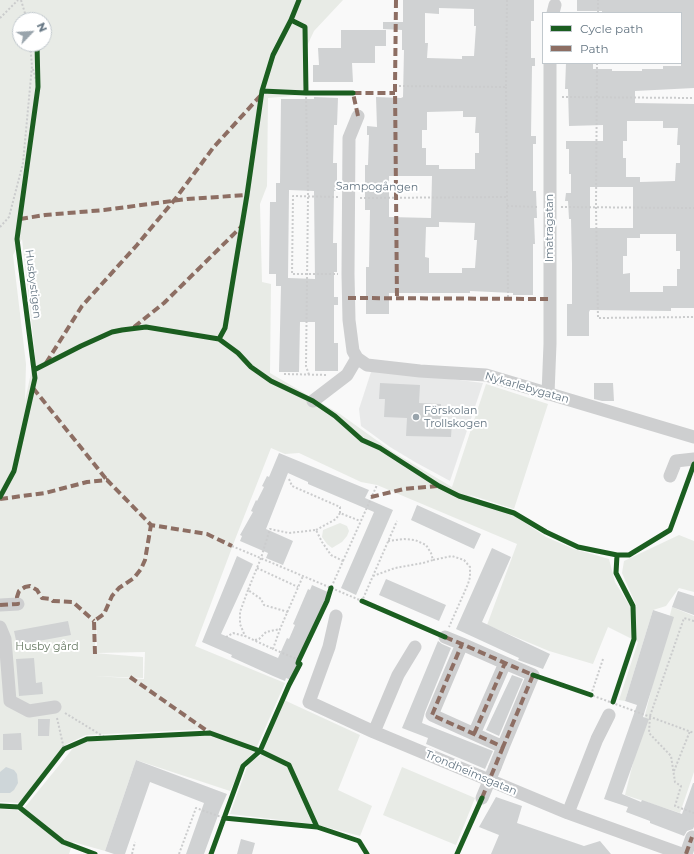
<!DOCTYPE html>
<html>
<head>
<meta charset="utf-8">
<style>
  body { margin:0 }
  #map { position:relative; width:694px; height:854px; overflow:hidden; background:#f9f9f9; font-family:Montserrat,sans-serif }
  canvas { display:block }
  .legend { position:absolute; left:542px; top:12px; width:140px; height:52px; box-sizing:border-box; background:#fff; border:1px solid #c1c8cd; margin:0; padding:5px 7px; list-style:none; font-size:12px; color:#657683 }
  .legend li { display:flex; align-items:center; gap:8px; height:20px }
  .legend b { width:20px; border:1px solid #c1c8cd }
  .north { position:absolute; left:12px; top:12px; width:40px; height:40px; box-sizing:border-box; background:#fff; border:1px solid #c1c8cd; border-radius:50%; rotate:65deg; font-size:11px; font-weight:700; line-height:16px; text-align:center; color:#657683 }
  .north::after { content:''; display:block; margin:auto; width:14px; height:18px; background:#99a4ac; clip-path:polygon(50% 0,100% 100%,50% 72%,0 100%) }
</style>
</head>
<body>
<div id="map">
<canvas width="694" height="854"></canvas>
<ul class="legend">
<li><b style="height:5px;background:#1b5e20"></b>Cycle path</li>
<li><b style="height:5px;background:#8d6e63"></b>Path</li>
</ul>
<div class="north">N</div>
</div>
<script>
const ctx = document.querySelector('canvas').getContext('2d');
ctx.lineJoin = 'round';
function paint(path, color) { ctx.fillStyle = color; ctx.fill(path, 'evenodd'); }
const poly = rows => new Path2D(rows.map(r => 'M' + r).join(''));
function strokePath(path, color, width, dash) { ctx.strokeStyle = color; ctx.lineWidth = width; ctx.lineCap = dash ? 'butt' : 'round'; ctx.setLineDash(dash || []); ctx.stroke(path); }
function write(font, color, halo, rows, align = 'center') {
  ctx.font = font + ' Montserrat,sans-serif'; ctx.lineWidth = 4; ctx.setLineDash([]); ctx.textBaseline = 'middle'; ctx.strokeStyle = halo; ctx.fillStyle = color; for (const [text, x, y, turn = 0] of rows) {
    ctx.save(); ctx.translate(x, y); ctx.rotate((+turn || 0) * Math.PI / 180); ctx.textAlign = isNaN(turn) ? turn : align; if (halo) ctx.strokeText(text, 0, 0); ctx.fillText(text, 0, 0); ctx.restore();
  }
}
paint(poly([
  [372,369,483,383,450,481,415,462,390,447,361,426,359,409]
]), '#e8e9e9');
paint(poly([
  [0,0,343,0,314,31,306,48,303,95,268,98,267,186,260,204,262,282,271,284,270,373,340,414,393,452,452,487,486,384,548,404,514,509,467,494,515,516,546,537,574,549,609,559,615,582,629,605,637,607,622,573,624,561,679,535,694,541,694,592,679,588,666,606,653,610,625,701,619,700,638,642,608,627,593,664,549,651,487,625,517,544,377,485,361,482,299,453,285,454,271,448,236,537,195,646,285,683,255,751,243,763,230,791,136,760,105,851,73,842,69,854,0,854,0,809,17,810,21,812,74,747,81,743,91,741,210,735,207,729,86,735,67,744,19,803,0,802],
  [20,20,44,20,44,44,20,44],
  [22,239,35,354,25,401,26,364,13,255],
  [97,627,97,653,145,652,144,679,94,676,143,678,143,657,94,653],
  [340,523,347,526,349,531,347,536,342,542,332,548,327,544,322,537,323,530],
  [672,607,694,616,694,772,680,813,625,795],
  [284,700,360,735,338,790,372,806,360,836,314,824,230,814,247,767,252,760,260,756],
  [402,767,475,798,456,845,383,815]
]), '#e8ebe6');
paint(poly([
  [6,767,14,770,17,774,18,783,14,790,10,793,0,793,0,772]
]), '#ced6d9');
paint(poly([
  [403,0,534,0,534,21,531,21,531,58,535,58,535,66,532,66,531,136,536,136,536,144,533,144,533,191,536,191,537,218,534,218,535,244,533,244,533,295,513,295,513,293,470,291,470,293,389,293,389,314,366,314,366,267,369,267,370,210,365,210,365,165,368,165,369,135,367,135,367,126,377,127,376,97,401,98,403,97,404,50,402,50,402,30,383,29,383,22,403,22],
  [439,8,474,9,474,26,476,26,474,56,462,56,462,59,427,58,428,43,425,43,425,13,439,14],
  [463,111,463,117,476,117,475,133,479,133,479,153,475,153,475,169,439,169,439,165,426,165,426,148,422,148,422,130,427,130,427,112],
  [389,176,432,176,431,218,389,217],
  [439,222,475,223,474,240,477,240,475,268,462,268,462,273,429,273,429,258,425,257,426,227,439,227],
  [577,0,694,0,694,88,635,91,635,103,694,104,694,308,671,308,671,311,590,310,589,312,589,336,567,336,567,304,572,304,572,264,571,219,569,219,568,201,565,201,566,193,571,193,571,174,569,174,569,149,566,149,566,141,603,141,603,125,569,126,568,89,565,89,566,63,593,63,593,69,612,69,612,71,642,71,642,69,663,69,663,66,681,66,681,13,602,13,602,11,577,11],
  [627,121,663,121,663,128,678,128,677,145,680,145,680,163,676,163,675,181,640,182,640,177,626,177,626,158,623,158,623,141,627,141],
  [590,187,633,187,633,228,590,228],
  [640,234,676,234,676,251,680,251,680,269,677,269,677,286,663,286,663,292,630,292,630,273,623,274,623,256,627,256,627,238,640,238],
  [341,30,386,30,386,46,375,46,375,63,352,63,353,82,313,82,313,65,319,65,318,48,341,48],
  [314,97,338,98,337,125,334,125,333,163,337,163,337,191,334,191,333,243,337,243,337,272,334,272,334,297,338,297,338,305,334,305,334,343,338,343,338,371,315,371,315,322,300,322,299,372,279,372,281,286,276,286,276,274,269,274,270,202,276,202,276,183,280,183,281,99,314,99],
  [289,190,314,191,315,279,288,278],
  [380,383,420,385,419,403,441,404,441,421,452,422,451,437,406,436,407,418,384,417,385,399,379,399],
  [594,383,613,383,614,401,602,401,594,399],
  [279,453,369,490,365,498,393,510,356,595,341,588,374,512,308,484,308,482,288,473,266,529,293,541,283,565,266,558,268,553,240,541,242,536,240,535,253,512,251,511,256,500,257,501,264,487,262,486,267,476,269,477],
  [417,505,481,534,474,549,411,520],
  [492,548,511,557,482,622,550,654,543,669,518,660,519,658,456,629],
  [237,556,253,564,221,634,278,658,287,638,289,639,295,625,293,624,308,589,310,590,312,585,330,593,326,600,325,600,296,663,298,664,291,680,286,678,285,681,273,676,231,657,232,655,202,642],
  [386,579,446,605,439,621,379,595],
  [678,591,694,596,694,615,672,607],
  [653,610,674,617,643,717,649,719,622,794,641,802,642,800,682,814,693,783,694,783,694,827,693,829,687,831,684,836,650,823,650,821,626,812,628,807,604,799,637,705,625,701],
  [68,621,71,635,17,645,14,631],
  [438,641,442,644,451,648,425,712,422,723,493,751,485,769,426,744,428,738,402,728],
  [34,658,36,683,42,682,43,694,19,696,16,659],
  [512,675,523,679,499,736,486,730],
  [38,719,50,719,49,736,38,736],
  [21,733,22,750,3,750,3,734],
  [136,760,227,794,220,810,204,854,186,854,204,803,150,782,125,854,114,854,105,851],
  [496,797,522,806,517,823,584,846,600,841,611,854,491,854,499,835,479,827],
  [241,839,255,843,252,854,237,854]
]), '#d0d2d3');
strokePath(poly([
  [21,0,27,20],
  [598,13,598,0],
  [0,18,18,0],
  [597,63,596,208,598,318,694,317],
  [33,69,38,87],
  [395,86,506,87,507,0],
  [506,87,508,299],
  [306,93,308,196,306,366,309,375],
  [562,97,694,98],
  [338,197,293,196,292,274,338,274],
  [360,198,507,197],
  [507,206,539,207],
  [561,207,694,208],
  [0,227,9,217,23,163,32,66,30,44],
  [284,374,328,375],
  [289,479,292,486,340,507,340,513],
  [0,497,14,471,33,388,35,378,34,370,81,346,112,332,132,328,146,327,219,339,238,353,251,367,271,381,303,397],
  [316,530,336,519,340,513,360,521],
  [388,541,404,539,415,540,426,545,431,553,433,560,452,556,464,560,470,567,470,577,468,584,449,627],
  [232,546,362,601,397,521],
  [343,561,377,485],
  [257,568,298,587],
  [373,576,395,568,423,563,433,560],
  [248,590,240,612,240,624,245,636,273,649],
  [288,612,264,605,261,599,248,590,261,558,270,529,289,533,316,530,322,542,331,555,343,561,331,588],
  [694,621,684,618,650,716,649,733,671,756,675,782,681,786,675,806,694,813],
  [226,637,233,633,245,636],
  [255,640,259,639,266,632,280,629],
  [603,659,591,695,694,733],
  [299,660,273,649,280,629,303,576],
  [65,713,106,738],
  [57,718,64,749],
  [674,771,690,731],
  [132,854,135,842],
  [179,854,196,808,224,818]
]), '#cbcccd', 2, [2, 2]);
strokePath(poly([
  [553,13,555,5],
  [358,116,349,138,348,274,349,320,353,351,357,358,367,365,420,371,486,375,694,437],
  [548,394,550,344,550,63],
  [313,401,347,375,357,358],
  [670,476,676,461,694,459],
  [0,605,18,604],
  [336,616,329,647,309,702,374,732,568,813,682,854],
  [0,627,5,639,10,701,29,711,55,707],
  [445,637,462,644,505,663,533,675,503,747,432,715,462,644],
  [374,732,398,675,415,647],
  [474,734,505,663],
  [495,767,503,747],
  [568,813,597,739,609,715],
  [686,854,692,837]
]), '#cecfd0', 13);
strokePath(poly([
  [482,798,495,767]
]), '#cecfd0', 13);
strokePath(poly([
  [396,0,395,86,397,299],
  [358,116,353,93,395,93],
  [20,219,45,215,104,210,187,199,247,195],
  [348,298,549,299],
  [134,327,164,303,242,226],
  [46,363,82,306,137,245,176,198,213,148,261,95],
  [33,388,107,480],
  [371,497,404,489,437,486],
  [0,499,45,493,87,482,107,480,151,525,207,534,232,546],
  [0,605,18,604,17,597,19,591,25,587,30,586,37,590,42,598,51,599,53,601,73,602,94,621],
  [445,637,462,644,505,663,533,675,503,747,432,715,462,644],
  [95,654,94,621,104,614,112,596,119,588,134,578,141,569,145,560,151,525],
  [130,677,210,733],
  [474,734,505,663],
  [482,798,503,747],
  [686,854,692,837]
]), '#8d6e63', 4, [8, 4]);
strokePath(poly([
  [291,20,305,27,306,93],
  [262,91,306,93,353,93],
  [219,339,225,328,247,195,262,91,273,55,291,20,299,0],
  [34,370,81,346,112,332,122,330,146,327,219,339,238,353,251,367,271,381,313,401,335,416,362,440,380,448,439,486,459,496,514,513,546,532,578,547,617,555,629,555,670,530,694,464],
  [0,497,14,471,35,378,17,239,38,87,37,44],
  [362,601,445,637],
  [533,675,591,695],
  [613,702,634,639,633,606,616,573,617,555],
  [0,806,19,807,64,749,87,739,210,733,260,751,289,765,317,827],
  [19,807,63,842,95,854],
  [224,818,317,827,359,841,367,854],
  [211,854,243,766,260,751,289,685,300,664,298,663,299,660,327,601,331,588],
  [457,854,482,798]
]), '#1b5e20', 5);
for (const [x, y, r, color] of [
  [416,417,4,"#99a4ac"]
]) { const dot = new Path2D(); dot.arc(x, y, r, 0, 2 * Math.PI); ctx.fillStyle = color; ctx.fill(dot); strokePath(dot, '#fff', 1.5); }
write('11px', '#657683', '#fff', [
  ["Sampogången",377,187,1],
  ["Imatragatan",550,228,-90],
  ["Husbystigen",33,284,83],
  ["Nykarlebygatan",527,388,16],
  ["Trondheimsgatan",471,773,23]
]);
write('11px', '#657683', '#fff', [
  ["Förskolan",424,411],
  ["Trollskogen",424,424]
], 'left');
write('11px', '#687a64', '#fff', [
  ["Husby gård",47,647]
]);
</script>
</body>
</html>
